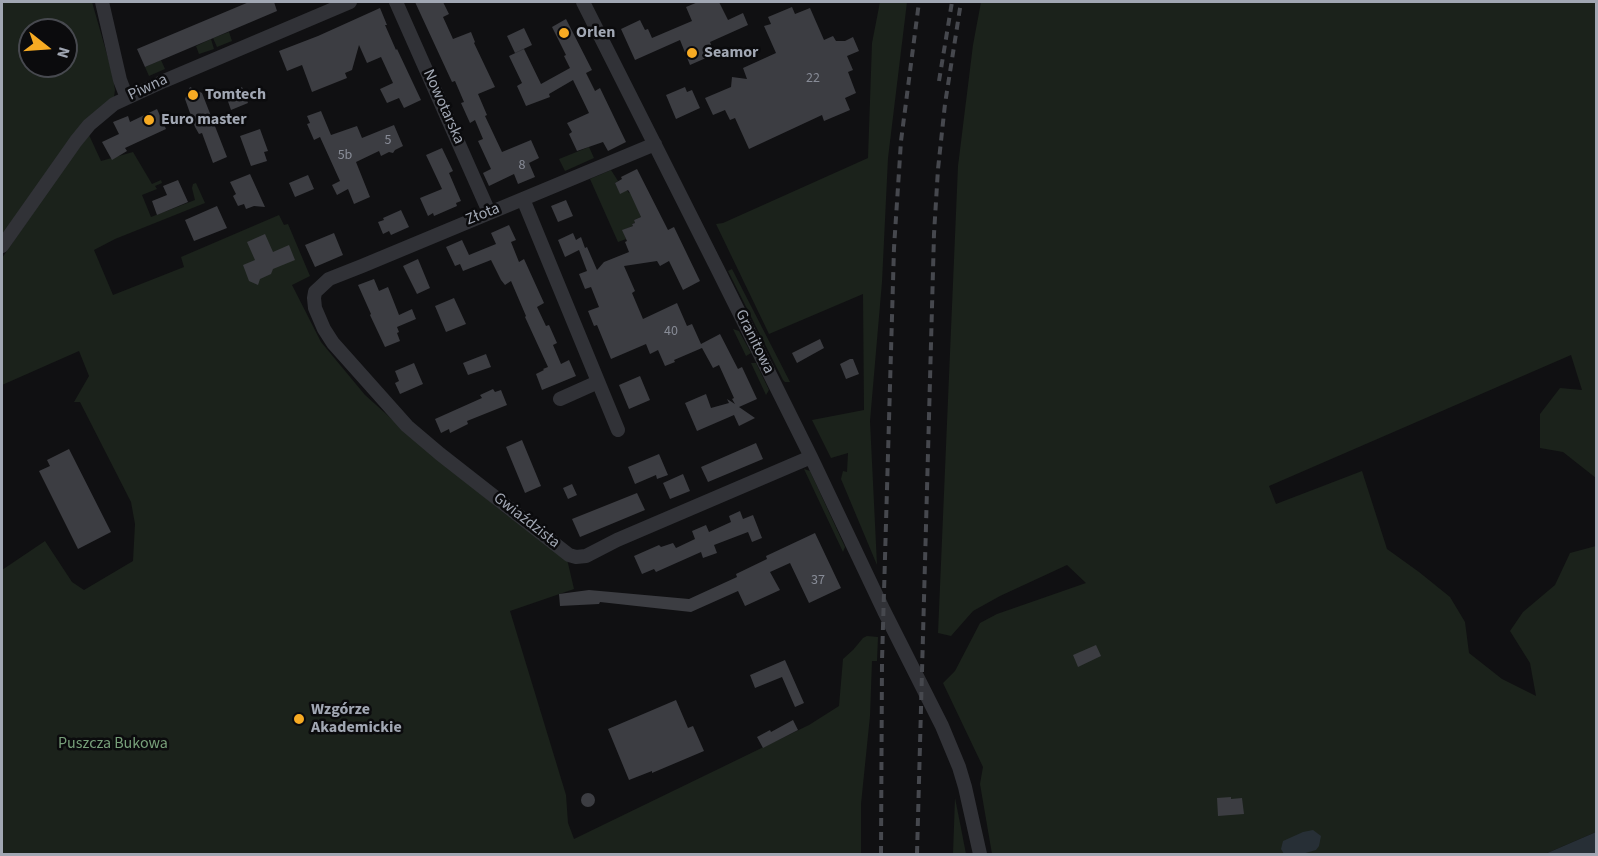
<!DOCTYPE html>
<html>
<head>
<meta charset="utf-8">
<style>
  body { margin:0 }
  #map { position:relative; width:1598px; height:856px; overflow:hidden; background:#101012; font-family:"Source Sans 3",sans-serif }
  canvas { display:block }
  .frame { position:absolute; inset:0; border:3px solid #a1a7b3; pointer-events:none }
  .north { position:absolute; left:18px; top:18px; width:60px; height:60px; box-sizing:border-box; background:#0b0b0d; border:2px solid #47494f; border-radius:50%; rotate:107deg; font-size:16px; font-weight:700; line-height:24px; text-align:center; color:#a1a7b3 }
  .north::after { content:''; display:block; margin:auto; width:21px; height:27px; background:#f7ab23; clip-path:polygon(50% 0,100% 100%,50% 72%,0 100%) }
</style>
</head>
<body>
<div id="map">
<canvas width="1598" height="856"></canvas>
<div class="frame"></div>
<div class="north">N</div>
</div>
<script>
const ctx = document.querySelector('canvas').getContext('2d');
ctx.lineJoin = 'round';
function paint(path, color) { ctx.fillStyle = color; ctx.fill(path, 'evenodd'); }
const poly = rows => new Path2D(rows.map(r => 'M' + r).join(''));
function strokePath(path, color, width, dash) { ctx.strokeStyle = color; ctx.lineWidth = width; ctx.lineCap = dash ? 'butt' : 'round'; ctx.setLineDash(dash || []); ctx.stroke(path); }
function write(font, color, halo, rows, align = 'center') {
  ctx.font = font + ' "Source Sans 3",sans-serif'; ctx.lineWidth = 5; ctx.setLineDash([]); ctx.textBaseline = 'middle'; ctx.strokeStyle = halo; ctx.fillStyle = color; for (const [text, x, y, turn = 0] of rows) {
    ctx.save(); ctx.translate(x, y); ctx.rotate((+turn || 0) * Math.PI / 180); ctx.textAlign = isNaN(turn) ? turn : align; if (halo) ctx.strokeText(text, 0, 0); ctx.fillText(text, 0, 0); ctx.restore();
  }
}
paint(poly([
  [2,2,92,2,112,72,115,90,114,97,2,238],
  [30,30,66,30,66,66,30,66],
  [880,2,907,2,888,158,882,282,870,421,877,565,841,479,843,471,847,472,848,453,831,458,812,420,864,410,863,294,769,334,716,224,723,223,868,158,872,43],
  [981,2,1596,2,1596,478,1563,452,1540,448,1540,414,1560,388,1582,390,1571,355,1269,486,1276,504,1362,471,1387,549,1419,572,1450,597,1465,622,1469,653,1502,679,1536,696,1530,663,1510,631,1523,612,1555,585,1570,553,1596,546,1596,832,1545,854,992,854,980,784,983,767,943,683,955,671,980,623,997,614,1086,583,1067,565,1000,596,973,611,951,636,938,633,958,166,973,45],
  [229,32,232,41,217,47,213,38],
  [211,39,214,49,199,54,196,46],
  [161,60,165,69,149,76,145,67],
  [89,135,101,161,133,152,152,184,161,180,162,183,155,186,157,189,142,195,151,217,195,200,192,188,193,184,196,183,205,203,115,239,94,250,113,295,184,267,181,257,279,215,284,225,288,224,310,276,292,285,321,342,365,395,414,439,504,513,567,559,574,589,510,611,566,795,568,823,574,839,809,725,839,706,843,659,853,650,863,638,867,636,878,637,877,661,872,661,870,716,861,804,861,854,2,854,2,570,45,541,72,582,84,590,133,561,135,524,131,502,80,402,74,402,89,376,79,351,2,385,2,258,68,162],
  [589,147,594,158,565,171,559,159],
  [611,170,618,181,615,183,620,193,627,190,629,193,631,192,641,217,634,220,635,223,632,224,633,226,623,230,626,239,618,242,590,179],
  [732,269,790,382,785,382,783,380,728,271],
  [733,329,739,331,751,353,746,356],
  [751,363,756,363,769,390,766,395],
  [804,469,810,471,845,547,843,552],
  [955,798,960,823,966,854,953,854]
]), '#1b221b');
paint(poly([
  [1313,830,1321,836,1319,846,1316,850,1302,854,1284,854,1281,849,1283,841,1303,832],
  [1596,832,1596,854,1545,854]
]), '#272f36');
paint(poly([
  [249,2,274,2,277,11,145,67,137,49],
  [415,2,443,2,449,14,443,17,453,39,471,32,475,42,474,43,495,87,478,94,487,115,485,116,502,152,531,140,539,158,529,163,535,177,518,184,514,174,489,186,483,173,491,169,478,141,483,139,475,120,470,123,461,103,464,102,455,81,452,82],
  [698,2,719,2,728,20,743,13,748,25,710,42,715,54,690,65,680,40,635,60,621,29,640,20,645,30,648,29,652,38,692,21,686,7],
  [792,7,795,14,810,8,824,40,833,36,836,41,845,41,853,37,859,51,847,56,853,70,848,72,856,93,845,98,850,110,824,121,822,115,749,149,735,118,730,120,725,110,713,115,705,98,731,87,732,77,747,79,743,68,776,53,764,26,771,24,768,17],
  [380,8,387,25,385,25,396,50,397,49,421,100,404,108,399,98,387,103,380,89,393,83,381,57,367,63,359,45,352,70,345,73,347,78,312,92,302,65,287,71,279,51,318,36],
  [566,19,592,70,586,73,595,91,600,88,626,142,608,151,603,142,577,151,569,134,572,132,567,123,589,113,573,80,549,94,550,97,526,106,517,86,522,83,509,56,524,49,541,84,570,68,564,56,566,55,552,27],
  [524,28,532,45,515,53,507,36],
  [190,87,202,93,227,157,213,163,202,133,199,134,195,127,185,99],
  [242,87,248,103,231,110,225,93],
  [685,87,687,92,692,90,700,108,676,119,666,95],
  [157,109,166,129,125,148,127,151,112,160,102,142,119,134,113,122,128,116,130,122],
  [321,111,331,135,357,126,362,138,394,125,403,146,395,150,393,153,389,152,381,156,379,151,356,162,370,197,354,204,348,189,337,195,332,185,340,181,320,137,314,140,307,124,310,123,307,116],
  [260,129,268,151,264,152,267,161,251,166,240,136],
  [442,148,453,171,449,173,461,201,456,203,457,206,434,216,433,213,428,216,420,198,442,189,426,155],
  [637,169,668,230,674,227,700,281,683,290,669,261,660,266,657,261,624,266,635,291,632,293,643,319,677,303,687,326,692,324,701,344,720,334,738,369,742,367,757,399,739,407,755,418,739,426,734,415,697,431,685,403,706,394,711,408,729,403,727,399,735,404,732,399,734,398,719,365,713,368,702,348,674,360,675,362,665,366,658,350,650,354,646,344,611,359,597,325,594,326,588,311,599,307,591,287,585,289,579,274,587,271,579,250,565,257,558,240,573,233,576,240,581,237,585,248,581,250,587,247,597,270,604,262,629,252,625,242,627,241,622,230,633,226,632,224,635,223,634,220,641,217,630,193,628,190,620,194,615,183,622,179,621,177],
  [250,174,265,207,254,206,246,209,244,204,238,206,233,196,236,194,230,182],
  [308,175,314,189,295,197,289,183],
  [178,180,188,202,157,215,152,201,167,195,163,186],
  [566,200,573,216,558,222,551,206],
  [217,206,227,228,194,241,185,220],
  [401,210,409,227,391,235,389,231,383,234,378,222,384,220,383,218],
  [509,225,516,240,511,242,519,262,524,259,544,303,537,307,546,326,549,325,557,343,553,345,561,364,569,360,576,376,542,390,536,374,544,370,543,369,548,367,525,317,526,316,511,281,505,285,501,280,491,260,463,271,460,264,455,266,446,247,462,240,469,255,496,244,491,233],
  [334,233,343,255,315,267,305,245],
  [265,234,273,252,289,245,295,260,273,269,271,274,260,279,258,285,249,281,243,265,255,260,247,242],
  [418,259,430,288,417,294,403,266],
  [374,279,379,291,388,287,399,315,412,309,416,319,397,327,399,332,397,333,400,341,385,347,370,315,371,314,358,285],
  [454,298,466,324,446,332,435,306],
  [820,339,824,348,797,363,792,353],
  [486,354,491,367,468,375,463,363],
  [850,359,853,359,859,374,846,379,840,364],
  [414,363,423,384,400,394,395,383,399,381,395,371],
  [640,376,650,400,629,409,619,385],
  [493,389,495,392,501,390,507,405,467,421,468,424,450,433,449,429,441,433,435,419,482,398,480,395],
  [522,440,541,486,525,493,506,447],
  [756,443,763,459,708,482,701,467],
  [69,449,111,532,78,549,39,471,50,466,47,460],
  [659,454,668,475,657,479,656,475,635,484,628,467],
  [683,474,690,491,670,499,663,483],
  [572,484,577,495,568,499,563,488],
  [637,493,645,510,580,537,572,519],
  [740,511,743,519,753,515,762,538,752,542,748,532,714,545,717,553,703,558,701,552,656,572,654,569,642,574,634,556,659,545,661,547,673,543,676,548,695,539,692,531,706,525,709,532,731,522,729,516],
  [815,533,841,588,809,603,790,563,770,572,780,590,745,606,738,591,691,612,600,602,599,604,560,606,559,594,589,590,689,599,737,577,736,574,767,559,766,556],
  [1096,645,1101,656,1078,667,1073,655],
  [785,660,804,703,795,707,782,677,755,688,750,675],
  [676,700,688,728,693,726,704,751,652,773,652,771,629,780,608,729],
  [793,720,798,730,763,748,757,737,770,730,771,732],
  '581 800a7 7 0 1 1 14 0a7 7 0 1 1-14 0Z',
  [1231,797,1231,799,1242,798,1244,814,1218,816,1217,798]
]), '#3c3d42');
strokePath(poly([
  [102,2,120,80,127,98],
  [396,2,489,212],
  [583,2,718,270,811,457,884,611,942,726,959,767,965,787,980,854],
  [655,144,362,266,329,279,315,292,314,298,315,308,324,329,333,343,407,426,440,454,569,555,576,557,586,556,617,540,811,457],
  [523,199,618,430],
  [2,246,76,141,89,125,114,104,164,81,350,2],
  [560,399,598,382]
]), '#313237', 14);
strokePath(poly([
  [939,81,952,2],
  [881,854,882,661,894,248,901,141,919,2],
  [917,854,934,234,938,169,945,104,961,2]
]), '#46484e', 4, [8, 6]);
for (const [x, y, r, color] of [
  [564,33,6,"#f7ab23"],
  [692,53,6,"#f7ab23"],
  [193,95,6,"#f7ab23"],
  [149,120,6,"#f7ab23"],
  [299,719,6,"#f7ab23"]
]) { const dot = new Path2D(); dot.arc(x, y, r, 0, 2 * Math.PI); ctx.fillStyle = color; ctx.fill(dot); strokePath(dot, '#0b0b0d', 2); }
write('14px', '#888c97', null, [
  ["22",813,79],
  ["5",388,141],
  ["5b",345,156],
  ["8",522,166],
  ["40",671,332],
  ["37",818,581]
]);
write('bold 16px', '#a1a7b3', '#0b0b0d', [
  ["Orlen",576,33],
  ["Seamor",704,53],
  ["Tomtech",205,95],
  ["Euro master",161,120],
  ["Wzgórze",311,710],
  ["Akademickie",311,728]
], 'left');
write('16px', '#a1a7b3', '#0b0b0d', [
  ["Piwna",148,88,-25],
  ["Nowotarska",443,107,66],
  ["Złota",483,215,-22],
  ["Granitowa",754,342,64],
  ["Gwiaździsta",526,521,38]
]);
write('16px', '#779f79', '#0b0b0d', [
  ["Puszcza Bukowa",113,744]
]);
</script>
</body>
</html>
